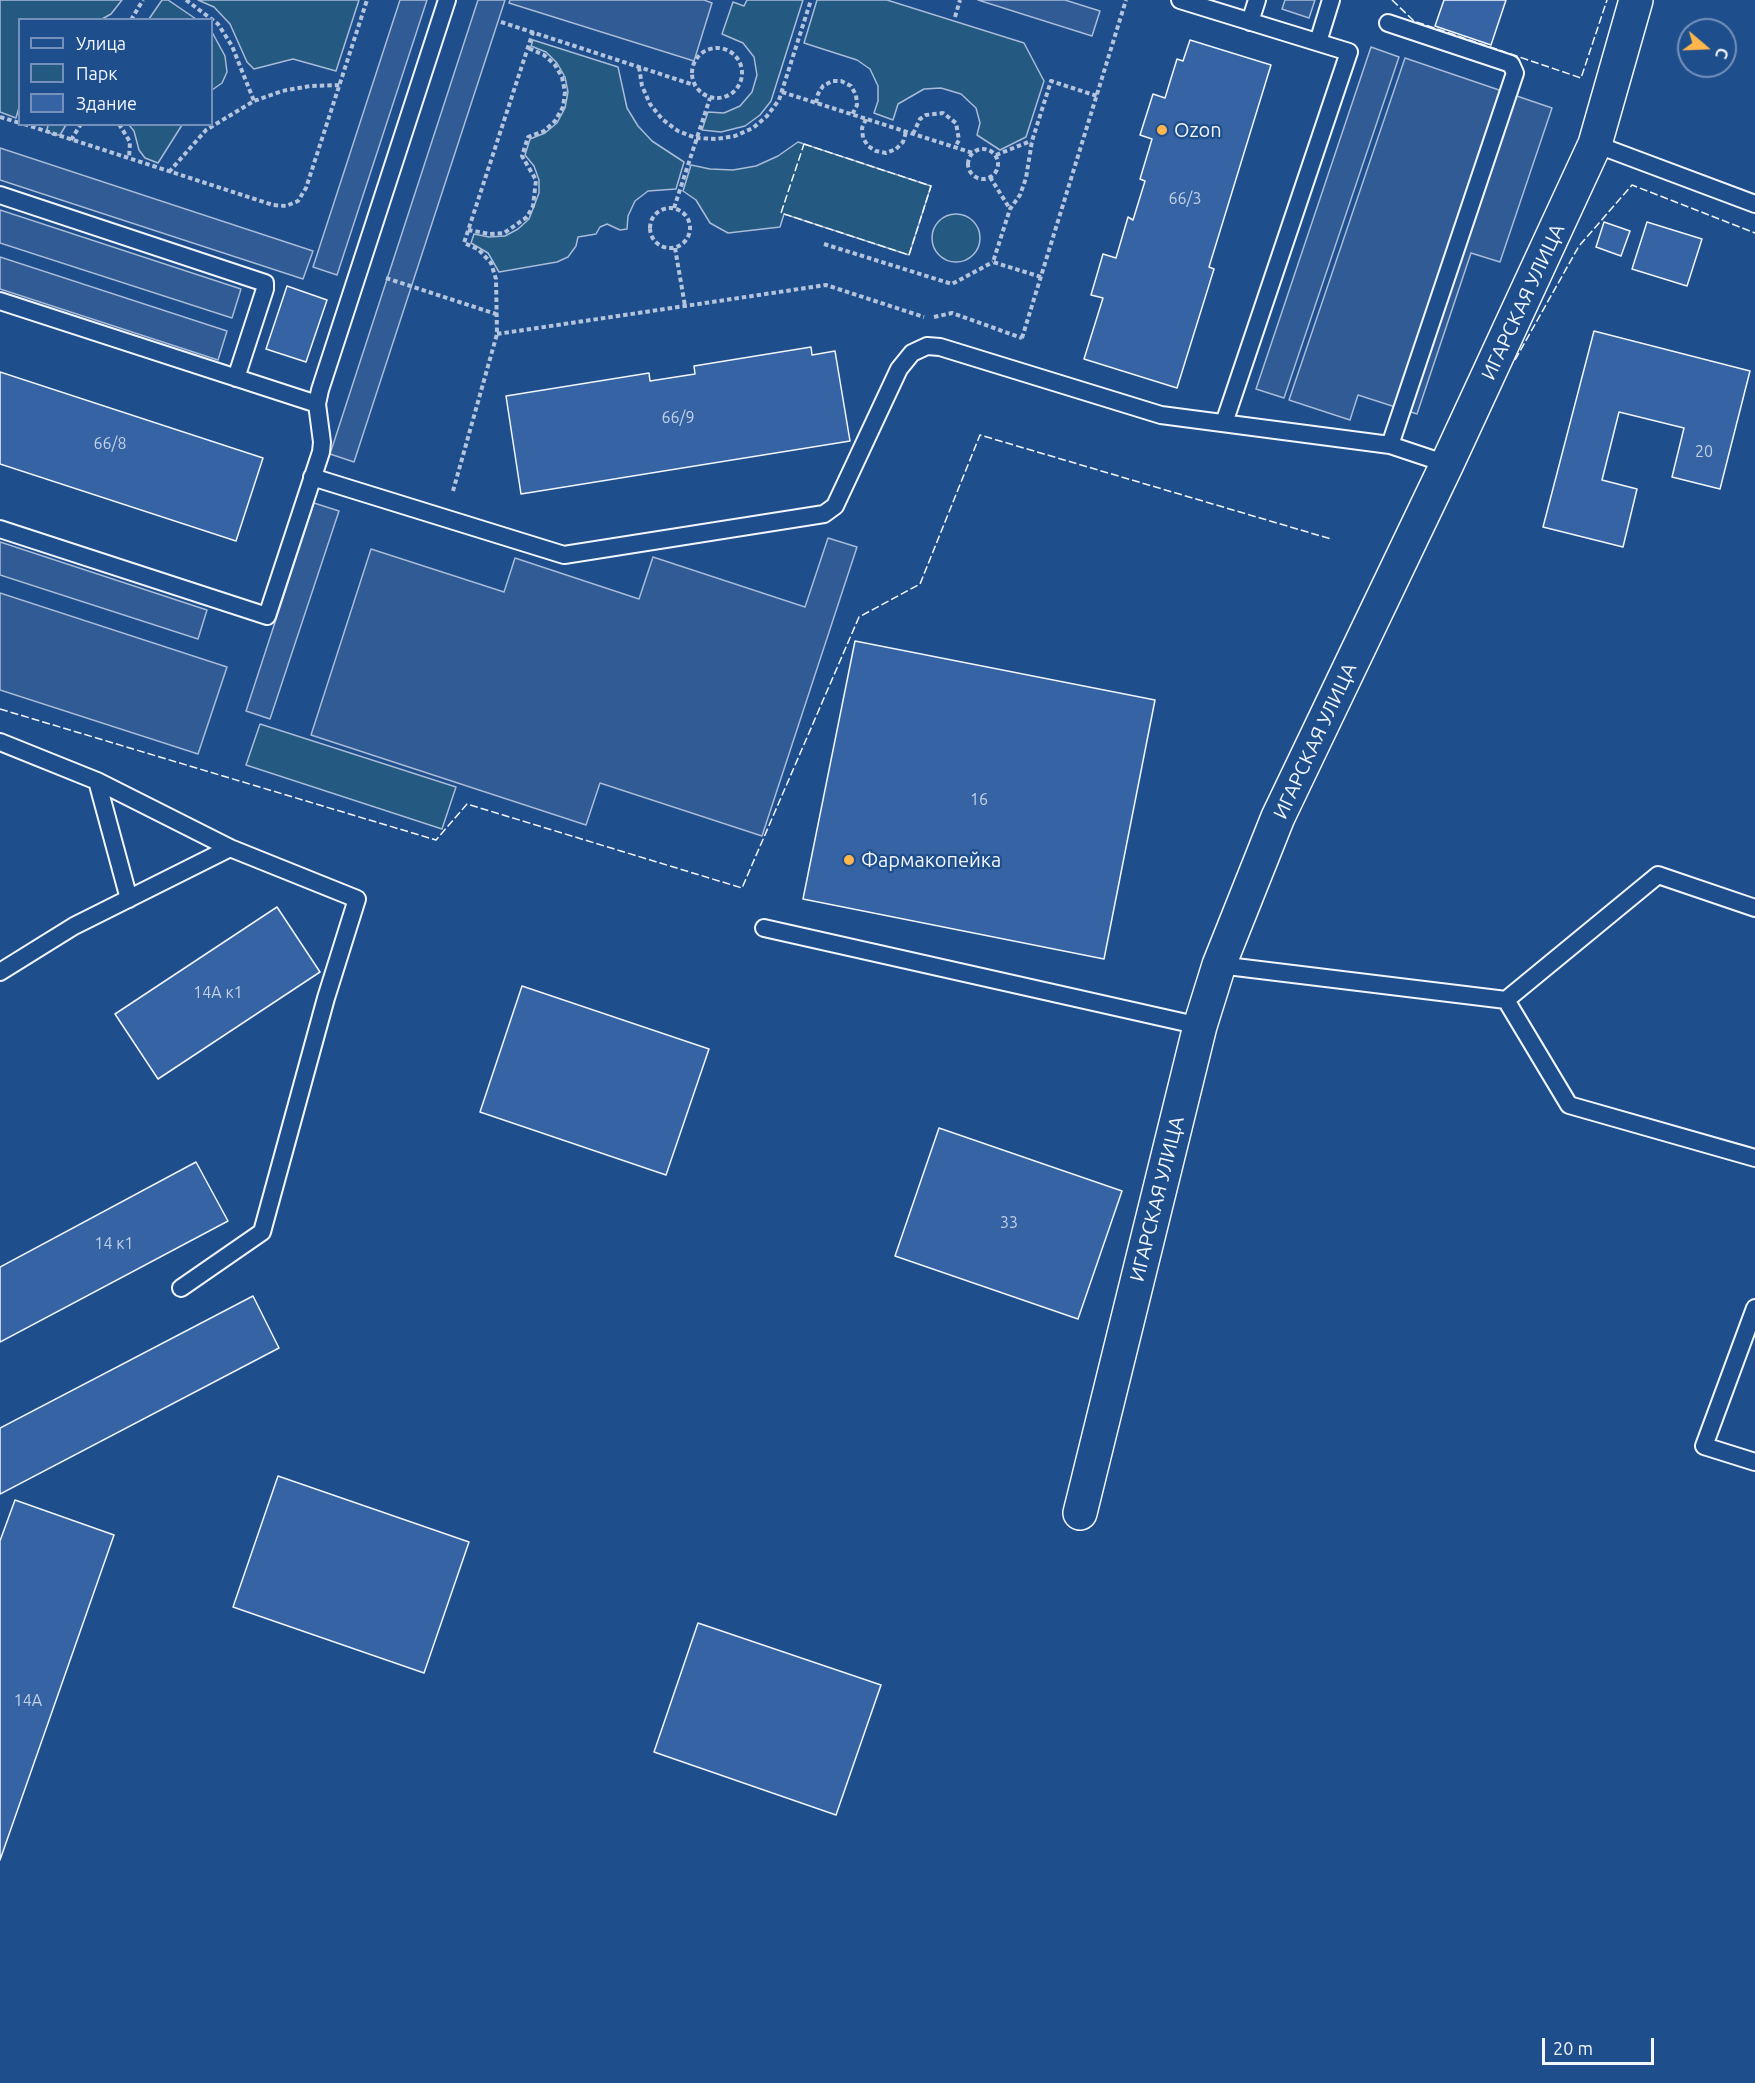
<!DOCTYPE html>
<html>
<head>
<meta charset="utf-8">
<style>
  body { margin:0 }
  #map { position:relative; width:1755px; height:2083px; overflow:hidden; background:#1f4e8c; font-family:Ubuntu,sans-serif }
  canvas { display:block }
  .legend { position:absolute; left:18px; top:18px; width:195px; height:108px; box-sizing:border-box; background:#1f4e8c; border:2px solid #7391ba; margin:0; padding:8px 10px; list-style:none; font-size:18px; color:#f2f6ff }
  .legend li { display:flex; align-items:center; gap:12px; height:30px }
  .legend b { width:30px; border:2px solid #7391ba }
  .north { position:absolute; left:1677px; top:18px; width:60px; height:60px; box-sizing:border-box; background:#1f4e8c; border:2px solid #7391ba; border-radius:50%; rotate:109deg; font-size:16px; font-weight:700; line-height:24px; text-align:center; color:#f2f6ff }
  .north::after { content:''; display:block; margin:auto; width:21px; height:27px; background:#ffb74d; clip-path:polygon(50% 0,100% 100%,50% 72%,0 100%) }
  .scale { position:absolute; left:1542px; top:2038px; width:112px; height:27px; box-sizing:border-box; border:3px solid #f2f6ff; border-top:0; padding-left:8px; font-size:18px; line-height:21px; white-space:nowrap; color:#f2f6ff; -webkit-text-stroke:4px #1f4e8c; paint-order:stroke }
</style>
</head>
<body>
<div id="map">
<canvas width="1755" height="2083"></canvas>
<ul class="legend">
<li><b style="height:8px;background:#1f4e8c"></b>Улица</li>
<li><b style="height:16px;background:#245a82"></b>Парк</li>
<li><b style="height:16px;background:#3563a3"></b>Здание</li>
</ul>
<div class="north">С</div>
<div class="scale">20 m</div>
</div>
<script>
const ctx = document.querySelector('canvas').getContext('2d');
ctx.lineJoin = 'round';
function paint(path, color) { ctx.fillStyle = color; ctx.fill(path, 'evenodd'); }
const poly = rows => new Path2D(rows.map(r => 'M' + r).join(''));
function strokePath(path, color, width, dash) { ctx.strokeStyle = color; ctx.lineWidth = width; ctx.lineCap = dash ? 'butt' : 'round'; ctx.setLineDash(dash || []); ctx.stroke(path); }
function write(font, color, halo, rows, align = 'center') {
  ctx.font = font + ' Ubuntu,sans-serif'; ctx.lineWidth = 4.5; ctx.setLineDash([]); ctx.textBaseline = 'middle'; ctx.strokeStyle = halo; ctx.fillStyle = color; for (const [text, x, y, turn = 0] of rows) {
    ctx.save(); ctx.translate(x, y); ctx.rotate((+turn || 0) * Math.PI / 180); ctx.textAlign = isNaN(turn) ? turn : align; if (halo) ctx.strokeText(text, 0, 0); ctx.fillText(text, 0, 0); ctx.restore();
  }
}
const green = poly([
  [0,0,122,0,111,14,102,19,20,20,20,104,16,118,0,112,0,0],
  [162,0,168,0,196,19,149,19,162,0],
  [198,0,359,0,336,71,293,59,254,69,247,62,230,24,214,7,198,0],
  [747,0,803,0,771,101,760,115,745,126,721,132,702,130,708,112,724,113,740,106,752,92,757,75,754,57,743,43,722,34,733,2,744,6,747,0],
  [817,0,887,0,1024,43,1044,81,1026,137,1000,150,977,135,980,123,976,108,961,94,941,88,924,89,898,104,893,120,874,113,878,101,878,86,870,69,857,60,804,43,817,0],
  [212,32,225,56,227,72,222,83,212,90,212,32],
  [533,40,618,67,627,108,638,126,652,141,684,162,676,189,648,191,635,201,628,216,627,229,620,230,607,224,600,227,596,234,578,237,576,246,568,257,557,262,499,272,488,253,471,243,474,234,489,237,505,236,518,229,529,219,539,193,539,180,534,166,525,155,530,139,545,133,557,123,565,108,568,92,565,77,557,63,546,52,531,46,533,40],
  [48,125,48,124,66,125,60,135,53,135,47,130,48,125],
  [129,125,182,125,158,163,145,158,139,150,134,131,129,125],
  [798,142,931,186,909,255,784,214,780,227,728,233,710,223,696,200,683,191,691,165,710,169,733,170,756,166,778,156,798,142],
  '932 238a24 24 0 1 1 48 0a24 24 0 1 1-48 0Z',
  [260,724,456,787,442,829,246,765,260,724]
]);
paint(green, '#245a82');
strokePath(green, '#a8bbd7', 1.5);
const parking = poly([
  [400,0,427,0,337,275,313,267,400,0],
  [478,0,505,0,354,462,330,454,478,0],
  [510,0,704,0,712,3,694,61,509,3,510,0],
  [978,0,1065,0,1100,11,1092,36,978,0],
  [1285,0,1315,0,1309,18,1282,9,1285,0],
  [1371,47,1399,57,1284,398,1256,389,1371,47],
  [1405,58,1552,108,1500,262,1471,253,1417,414,1358,395,1350,420,1289,400,1405,58],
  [0,148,313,251,303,279,0,180,0,148],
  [0,210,241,289,232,318,0,243,0,210],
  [0,257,227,331,218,360,0,289,0,257],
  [314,503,339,511,270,719,246,711,314,503],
  [828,538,857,547,762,836,600,783,586,825,311,735,371,549,504,592,515,558,639,599,653,557,805,607,828,538],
  [0,542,207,610,198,639,0,575,0,542],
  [0,593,227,667,198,754,0,690,0,593]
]);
paint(parking, '#305b95');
strokePath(parking, '#a8bbd7', 1.5);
const building = poly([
  [1444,0,1506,0,1491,45,1435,26,1444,0],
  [1190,40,1271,65,1209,267,1214,269,1177,388,1084,359,1103,298,1091,295,1103,254,1116,258,1128,217,1133,220,1145,181,1140,179,1152,139,1140,135,1153,94,1165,98,1177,59,1183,61,1190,40],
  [1604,222,1630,231,1621,256,1596,247,1604,222],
  [1647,222,1702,239,1687,286,1632,269,1647,222],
  [287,286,327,300,306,362,266,349,287,286],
  [1594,331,1750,371,1720,489,1672,477,1684,428,1619,412,1602,480,1637,489,1623,547,1543,527,1594,331],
  [811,347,812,355,835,351,850,441,521,494,506,396,649,373,650,381,695,374,694,366,811,347],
  [0,372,263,458,236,541,0,464,0,372],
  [855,641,1155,700,1104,959,803,899,855,641],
  [277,907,320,972,158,1079,115,1014,277,907],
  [522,986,709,1049,666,1175,480,1112,522,986],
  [939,1128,1122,1191,1078,1319,895,1256,939,1128],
  [196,1162,228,1221,0,1342,0,1267,196,1162],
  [253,1296,279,1348,0,1494,0,1428,253,1296],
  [278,1476,469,1542,424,1673,233,1607,278,1476],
  [15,1500,114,1535,0,1860,0,1541,15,1500],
  [698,1623,881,1685,836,1815,654,1752,698,1623]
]);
paint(building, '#3563a3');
strokePath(building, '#f2f6ff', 1.5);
const service = poly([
  [1180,0,1349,52,1224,423],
  [1250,22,1257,0],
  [1388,23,1511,64,1515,73,1390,445],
  [1318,42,1331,0],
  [1595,144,1755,204],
  [0,195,265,283,265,289,236,378],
  [0,301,317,404],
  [312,477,564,555,824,514,835,506,899,369,912,353,927,346,940,347,1161,415,1390,445,1447,464],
  [0,529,267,616,321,452,322,442,317,404,320,390,447,0],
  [0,742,97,781],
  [129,899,97,781,230,848,357,899,326,998,262,1232,181,1288],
  [764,928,1200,1026],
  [1219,965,1506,1000,1658,875,1755,908],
  [0,972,74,926,230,848],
  [1506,1000,1569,1105,1755,1158],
  [1755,1308,1704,1446,1755,1462]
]);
const minor = poly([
  [1080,1513,1200,1026,1219,965,1278,817,1447,464,1595,144,1636,0]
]);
strokePath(service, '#f2f6ff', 20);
strokePath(minor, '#f2f6ff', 36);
strokePath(poly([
  [186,0,218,24,232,46,254,101],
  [955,17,960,0],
  [131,20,143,0],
  [501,22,694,85],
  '692 73a25 25 0 1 1 50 0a25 25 0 1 1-50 0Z',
  [639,67,642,86,650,104,662,119,678,131,696,138,716,139,735,136,753,128,767,116,779,100,811,0],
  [782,92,973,153],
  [816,103,818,94,823,86,832,81,841,81,851,86,856,95,857,105,852,115],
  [0,117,20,123],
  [866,119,862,128,863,138,868,146,876,151,886,153,896,149,903,142,906,132],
  [24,124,273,205,286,206,298,201,306,188,367,0],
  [119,124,130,142,129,158],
  [913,134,920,119,926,115,943,113,956,123,959,140,955,147],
  [71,140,81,124],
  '968 164a15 15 0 1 1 30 0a15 15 0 1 1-30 0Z',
  [996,155,1031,141],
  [169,172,206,130,254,101,282,91,310,86,340,85],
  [990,177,1010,209],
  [674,208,710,98],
  '650 228a20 20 0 1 1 40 0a20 20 0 1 1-40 0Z',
  [468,230,490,234,504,233,527,217,533,206,536,180,522,156,528,137,544,131,555,121,563,107,565,92,562,77,555,65,544,55,528,48],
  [824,244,952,284,993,262],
  [675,248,685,306],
  [1041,277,993,262,1010,209,1020,195,1026,178,1032,141,1051,81,1097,96],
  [386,278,496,314],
  [934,317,952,313,1022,338],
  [497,334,826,285,924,317],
  [1022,338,1126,0],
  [453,491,497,334,496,279,491,263,478,249,464,243,533,32]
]), '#b3c4dc', 4, [4.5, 3]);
strokePath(service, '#1f4e8c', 16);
strokePath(minor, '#1f4e8c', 33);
strokePath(poly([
  [1392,0,1414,21,1581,78,1607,0],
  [804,144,931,186,909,255,781,213,804,144],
  [1515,360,1579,246,1632,185,1755,233],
  [0,709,436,840,467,804,742,888,859,617,920,584,980,435,1331,539]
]), '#f2f6ff', 1.5, [8, 3]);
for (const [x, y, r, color] of [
  [1162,130,6,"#ffb74d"],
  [849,860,6,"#ffb74d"]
]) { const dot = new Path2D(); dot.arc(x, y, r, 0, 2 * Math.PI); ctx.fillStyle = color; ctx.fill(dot); strokePath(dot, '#1f4e8c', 2); }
write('16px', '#c3d1e8', null, [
  ["66/3",1185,199],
  ["66/9",678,418],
  ["66/8",110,444],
  ["20",1704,452],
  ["16",979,800],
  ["14А к1",218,993],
  ["33",1009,1223],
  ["14 к1",114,1244],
  ["14А",28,1701]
]);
write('20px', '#f2f6ff', '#1f4e8c', [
  ["Ozon",1174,130],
  ["Фармакопейка",861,860]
], 'left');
write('20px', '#f2f6ff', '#1f4e8c', [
  ["ИГАРСКАЯ УЛИЦА",1523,302,-65],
  ["ИГАРСКАЯ УЛИЦА",1315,741,-65],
  ["ИГАРСКАЯ УЛИЦА",1157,1199,-76]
]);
</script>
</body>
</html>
